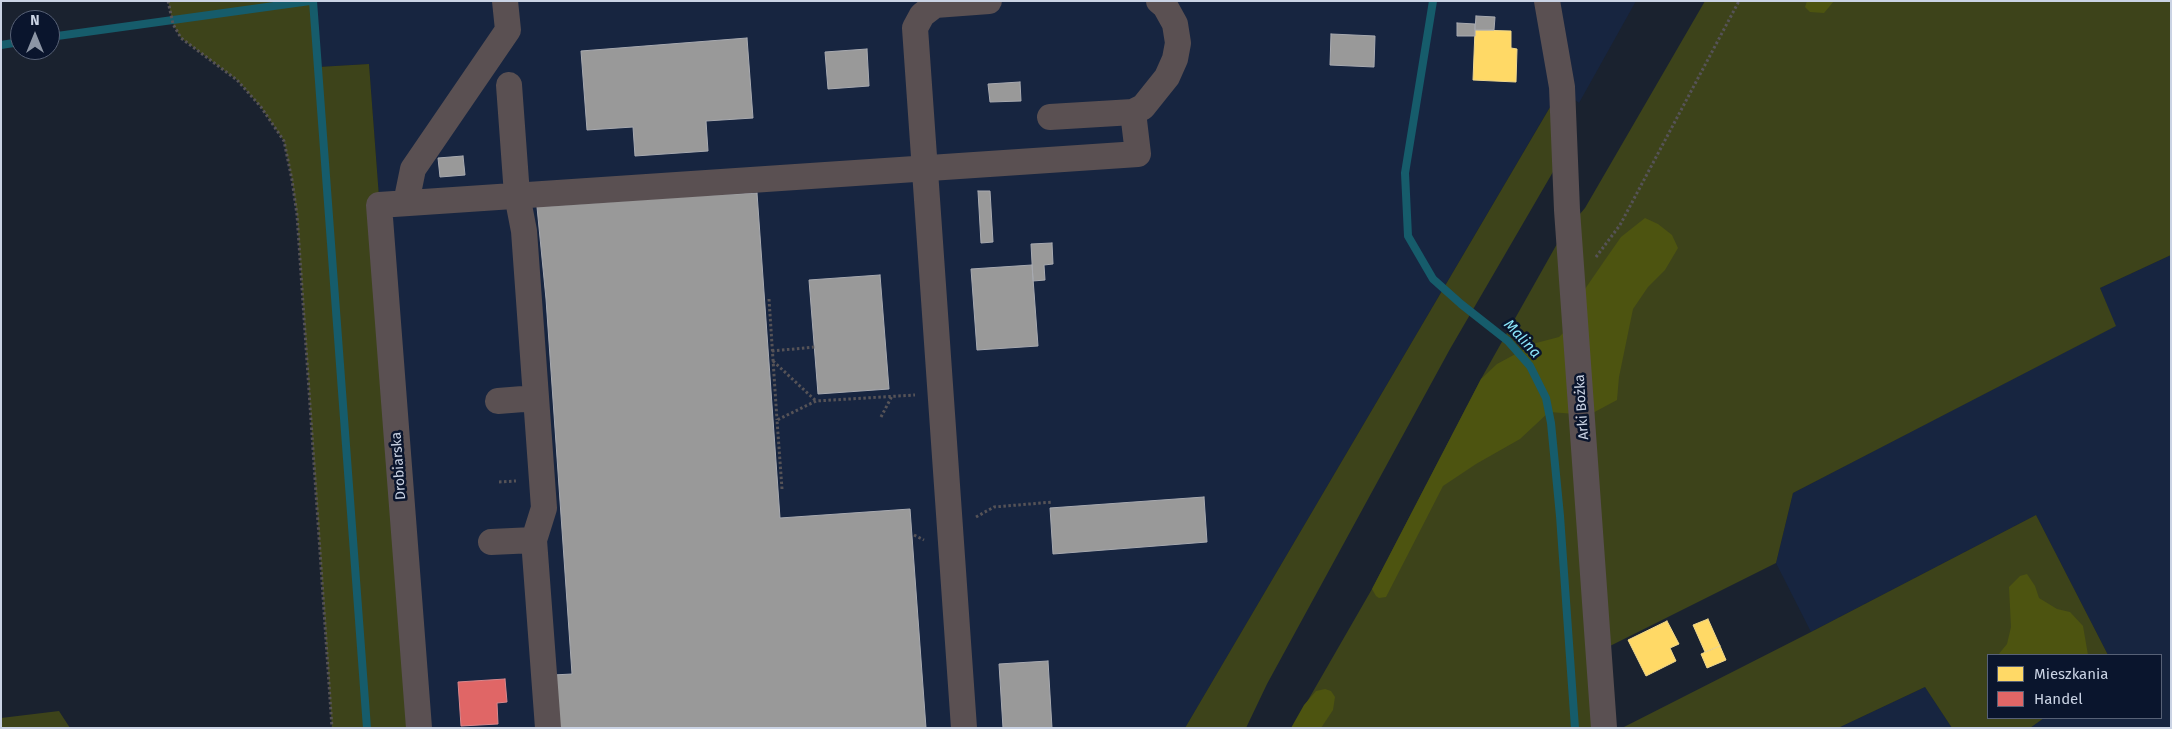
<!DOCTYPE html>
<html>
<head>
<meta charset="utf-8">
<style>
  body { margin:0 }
  #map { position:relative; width:2172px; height:729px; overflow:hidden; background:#1a222f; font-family:"Fira Sans",sans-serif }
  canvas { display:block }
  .frame { position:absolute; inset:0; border:2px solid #cad3e4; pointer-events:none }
  .legend { position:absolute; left:1987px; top:654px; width:175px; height:65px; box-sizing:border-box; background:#0a152d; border:1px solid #576176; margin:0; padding:6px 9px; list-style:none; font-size:15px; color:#cad3e4 }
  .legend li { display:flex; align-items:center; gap:10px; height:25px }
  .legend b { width:25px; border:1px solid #576176 }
  .north { position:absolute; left:10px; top:10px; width:50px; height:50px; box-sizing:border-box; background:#0a152d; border:1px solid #576176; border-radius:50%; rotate:0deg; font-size:14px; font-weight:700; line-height:20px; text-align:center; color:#cad3e4 }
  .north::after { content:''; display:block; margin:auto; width:18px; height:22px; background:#8c95a5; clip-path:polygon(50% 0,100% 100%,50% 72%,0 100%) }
</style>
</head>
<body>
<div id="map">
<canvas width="2172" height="729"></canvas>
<div class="frame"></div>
<ul class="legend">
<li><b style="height:14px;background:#ffd966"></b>Mieszkania</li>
<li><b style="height:14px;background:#e06666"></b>Handel</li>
</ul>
<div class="north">N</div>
</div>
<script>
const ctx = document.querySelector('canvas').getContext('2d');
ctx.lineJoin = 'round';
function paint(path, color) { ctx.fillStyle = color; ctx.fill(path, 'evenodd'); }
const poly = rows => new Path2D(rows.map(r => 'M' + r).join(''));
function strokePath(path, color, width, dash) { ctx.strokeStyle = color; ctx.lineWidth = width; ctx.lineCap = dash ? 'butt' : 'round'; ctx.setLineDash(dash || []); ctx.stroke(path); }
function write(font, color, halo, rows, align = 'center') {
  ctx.font = font + ' "Fira Sans",sans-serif'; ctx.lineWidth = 5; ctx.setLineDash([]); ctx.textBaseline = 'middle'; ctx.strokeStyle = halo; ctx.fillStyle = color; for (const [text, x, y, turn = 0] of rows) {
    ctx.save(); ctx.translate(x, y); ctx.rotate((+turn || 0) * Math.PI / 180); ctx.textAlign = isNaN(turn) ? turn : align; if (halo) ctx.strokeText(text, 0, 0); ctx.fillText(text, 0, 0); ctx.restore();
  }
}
paint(poly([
  [313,1,1636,1,1579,103,1561,88,1185,728,419,728,369,64,318,67],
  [2171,255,2171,728,2030,728,2044,718,2161,718,2161,655,2108,655,2036,515,1811,632,1776,563,1793,493,2115,326,2100,288],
  [1925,687,1952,728,1838,728]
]), '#172540');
paint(poly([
  [168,1,313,1,318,67,369,64,419,728,332,728,297,215,292,180,284,141,261,107,237,80,181,38,173,24],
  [1705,1,2171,1,2171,255,2100,288,2116,326,1793,493,1776,563,1608,647,1604,728,1292,728,1372,589,1481,379,1562,235,1585,208],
  [1556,97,1557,165,1450,349,1267,684,1246,728,1185,728],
  [2036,515,2108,655,1988,655,1988,718,2044,718,2030,728,1952,728,1925,687,1838,728,1622,728,1811,632],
  [59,711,70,728,1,728,1,718]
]), '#3d431a');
paint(poly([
  [1807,1,1834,1,1824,13,1810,12,1805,7],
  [1645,218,1658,224,1672,235,1678,248,1665,270,1648,287,1633,309,1619,377,1617,400,1589,415,1549,412,1520,439,1476,464,1443,486,1386,597,1379,598,1376,596,1372,589,1481,379,1497,364,1536,343,1559,337,1576,321,1585,289,1607,257,1621,237],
  [2027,574,2035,586,2039,598,2057,609,2070,612,2083,626,2088,655,1998,655,2007,644,2011,627,2009,587,2020,576],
  [1325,689,1331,691,1335,697,1333,710,1321,728,1291,728,1304,705,1316,691]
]), '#4d5410');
const homes = poly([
  [1475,30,1511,31,1511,48,1517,49,1516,82,1473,80,1475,30],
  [1708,619,1720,646,1705,652,1693,625,1708,619],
  [1667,621,1679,644,1670,648,1676,661,1646,676,1628,640,1667,621],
  [1720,646,1726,660,1707,668,1701,654,1720,646]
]);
paint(homes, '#ffd966');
strokePath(homes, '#efd78c', 1);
const shops = poly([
  [505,679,507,702,497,703,498,724,461,726,458,682,505,679]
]);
paint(shops, '#e06666');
strokePath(shops, '#d9878c', 1);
const industry = poly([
  [1476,16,1495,17,1494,30,1475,30,1476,16],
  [1457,23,1475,24,1475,36,1457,36,1457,23],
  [1331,34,1375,36,1374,67,1330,65,1331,34],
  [747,38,753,118,706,121,708,151,635,156,633,127,587,130,581,51,747,38],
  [867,49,869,86,828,89,825,52,867,49],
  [1020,82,1021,101,990,102,988,84,1020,82],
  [463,156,465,175,440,177,438,158,463,156],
  [978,191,990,191,993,242,981,243,978,191],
  [757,193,780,518,910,509,926,728,557,728,553,675,572,674,546,299,537,207,691,196,757,193],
  [1052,243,1053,264,1044,265,1045,280,1033,281,1031,244,1052,243],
  [1032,265,1038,346,977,350,971,269,1032,265],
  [880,275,889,389,818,394,809,280,880,275],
  [1204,497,1207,542,1053,554,1050,508,1204,497],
  [1048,661,1052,728,1003,728,999,664,1048,661]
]);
paint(industry, '#999');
strokePath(industry, '#a8aab0', 1);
strokePath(poly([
  [313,1,367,728],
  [1433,1,1405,173,1408,236,1433,279,1461,304,1508,341,1530,366,1546,398,1551,423,1560,516,1575,728],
  [50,37,310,1],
  [1,45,20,42]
]), '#165c6b', 8);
strokePath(poly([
  [168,1,173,24,181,38,237,80,261,107,284,141,292,180,297,215,332,728],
  [1596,257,1620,225,1739,1],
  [769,299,777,420],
  [772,351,815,347],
  [773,361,816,401],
  [881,417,892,396],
  [499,482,516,481],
  [782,489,777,420,816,401,915,395],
  [976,517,994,507,1053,502],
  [914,535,924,540]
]), '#565357', 3, [2.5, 2.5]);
strokePath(poly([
  [1547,1,1562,87,1567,210,1604,728],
  [509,85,517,195,524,231,544,508,534,540,548,728],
  [1050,117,1133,112,1143,107,1167,77,1175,59,1178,43,1175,24,1165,6,1159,1],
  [406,203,413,169,508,30,505,1],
  [498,401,536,398],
  [491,542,534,540],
  [419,728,379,205,1138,154,1133,112],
  [964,728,915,28,922,15,935,5,989,1]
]), '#5a5052', 26);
write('14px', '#cad3e4', '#0a152d', [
  ["Arki Bożka",1582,407,-94],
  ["Drobiarska",399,466,-94]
]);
write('italic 15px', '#8ae5f9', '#0a152d', [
  ["Malina",1522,339,47]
]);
</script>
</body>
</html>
